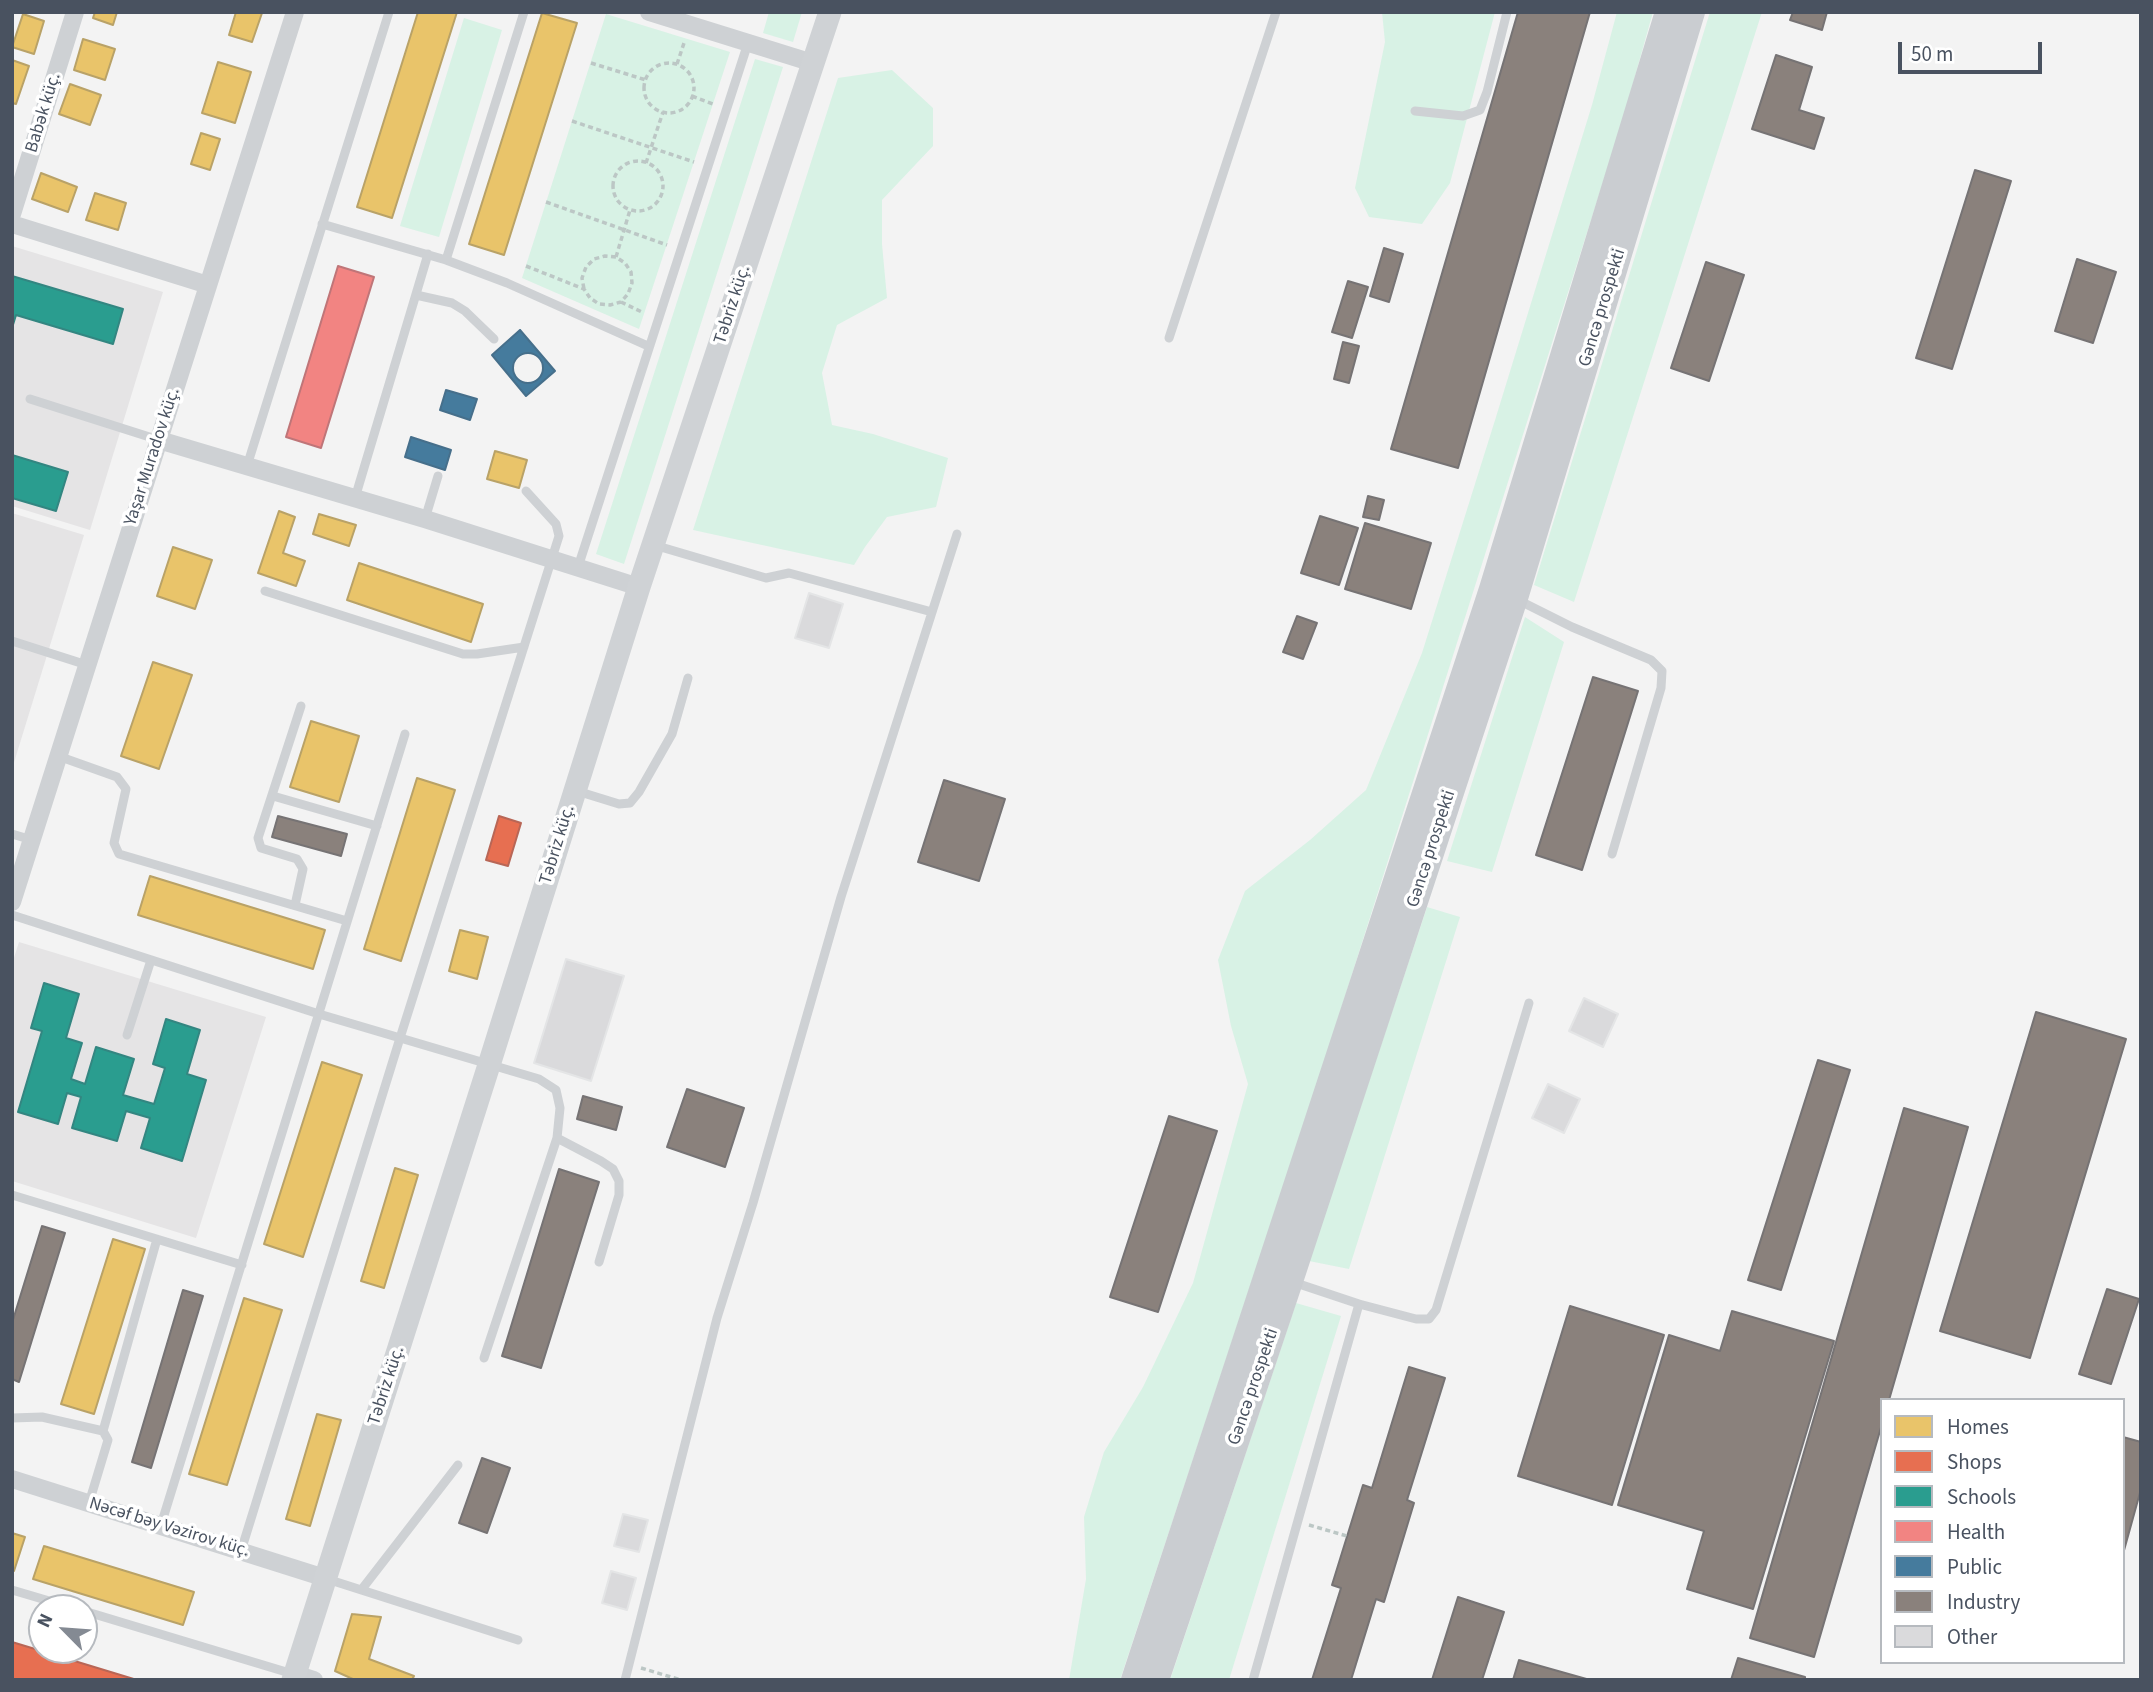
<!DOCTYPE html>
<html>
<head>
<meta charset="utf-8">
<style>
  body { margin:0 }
  #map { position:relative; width:2153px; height:1692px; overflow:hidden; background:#f3f3f3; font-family:"Source Sans 3",sans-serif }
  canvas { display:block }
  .frame { position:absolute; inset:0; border:14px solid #495260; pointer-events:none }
  .legend { position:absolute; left:1880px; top:1398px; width:245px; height:266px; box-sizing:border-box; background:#fff; border:2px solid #b6babf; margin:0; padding:9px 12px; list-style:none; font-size:21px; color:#495260 }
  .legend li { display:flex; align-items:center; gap:14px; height:35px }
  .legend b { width:35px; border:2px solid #b6babf }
  .north { position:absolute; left:28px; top:1594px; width:70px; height:70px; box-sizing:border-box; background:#fff; border:2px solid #b6babf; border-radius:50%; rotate:295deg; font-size:19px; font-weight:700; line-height:28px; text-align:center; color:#495260 }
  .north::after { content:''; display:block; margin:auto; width:24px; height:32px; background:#848a93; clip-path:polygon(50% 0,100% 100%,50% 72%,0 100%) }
  .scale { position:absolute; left:1898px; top:42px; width:144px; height:32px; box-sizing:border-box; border:4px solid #495260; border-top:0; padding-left:9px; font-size:21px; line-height:24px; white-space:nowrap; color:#495260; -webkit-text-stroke:5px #fff; paint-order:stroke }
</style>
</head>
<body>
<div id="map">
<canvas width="2153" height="1692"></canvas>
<div class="frame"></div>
<ul class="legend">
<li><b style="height:19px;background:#e9c46a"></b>Homes</li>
<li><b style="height:19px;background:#e76f51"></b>Shops</li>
<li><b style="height:19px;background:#2a9d8f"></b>Schools</li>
<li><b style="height:19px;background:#f28482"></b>Health</li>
<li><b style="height:19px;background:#457b9d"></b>Public</li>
<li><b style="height:19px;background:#8a817c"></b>Industry</li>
<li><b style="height:19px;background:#dadadc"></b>Other</li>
</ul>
<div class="north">N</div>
<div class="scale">50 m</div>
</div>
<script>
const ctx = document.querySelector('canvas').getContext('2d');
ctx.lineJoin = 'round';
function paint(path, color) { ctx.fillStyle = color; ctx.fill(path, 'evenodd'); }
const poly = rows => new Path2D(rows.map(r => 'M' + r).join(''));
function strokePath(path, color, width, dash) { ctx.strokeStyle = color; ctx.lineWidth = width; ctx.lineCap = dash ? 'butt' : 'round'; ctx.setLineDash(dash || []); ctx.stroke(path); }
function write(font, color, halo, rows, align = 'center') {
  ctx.font = font + ' "Source Sans 3",sans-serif'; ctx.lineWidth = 7; ctx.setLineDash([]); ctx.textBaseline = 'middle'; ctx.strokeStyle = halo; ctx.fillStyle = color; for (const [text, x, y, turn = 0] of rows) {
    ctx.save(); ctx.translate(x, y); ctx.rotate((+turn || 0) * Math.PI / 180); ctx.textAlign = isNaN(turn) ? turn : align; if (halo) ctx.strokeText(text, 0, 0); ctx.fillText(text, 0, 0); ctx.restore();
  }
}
paint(poly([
  [12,246,163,292,90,530,12,506],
  [12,513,84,535,12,769],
  [19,942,266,1017,196,1238,12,1181,12,964]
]), '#e5e4e5');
paint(poly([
  [769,12,802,12,793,42,763,33],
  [1382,12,1495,12,1450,183,1422,224,1369,217,1355,188,1385,42],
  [1617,12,1653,12,1623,119,1321,1072,1120,1680,1069,1680,1086,1579,1084,1517,1104,1452,1143,1387,1193,1283,1248,1084,1231,1026,1218,960,1245,891,1310,840,1366,790,1422,653,1496,417,1592,105],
  [1710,12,1762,12,1574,602,1534,585],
  [606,14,730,52,639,329,522,278],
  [464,18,502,30,439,237,400,226],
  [755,59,783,67,624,564,596,554],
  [892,70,933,108,933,146,882,200,882,244,887,298,837,325,822,373,832,425,873,434,948,458,936,507,887,517,865,547,854,565,693,530,838,78],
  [1525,617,1564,642,1492,872,1447,861],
  [1427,907,1460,917,1349,1269,1309,1261],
  [1296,1303,1341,1316,1229,1680,1170,1680]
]), '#d8f2e5');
const homes = poly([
  [95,12,117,12,113,25,93,18,95,12],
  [236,12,262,13,252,42,229,35,236,12],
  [418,12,457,12,392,218,357,207,418,12],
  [542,13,577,23,504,255,469,244,542,13],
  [23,14,44,21,34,54,12,47,23,14],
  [83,39,115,49,105,80,74,70,83,39],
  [12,60,29,66,16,104,12,103,12,60],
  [218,62,251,72,235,123,202,113,218,62],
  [70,84,101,95,90,125,59,114,70,84],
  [201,133,220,139,210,170,191,164,201,133],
  [41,173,77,187,68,212,32,199,41,173],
  [95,193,126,203,118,230,86,220,95,193],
  [495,451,527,460,519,488,487,479,495,451],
  [279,511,295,517,283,553,305,561,296,586,258,573,279,511],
  [319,514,356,525,349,546,313,534,319,514],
  [173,547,212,560,195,609,157,596,173,547],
  [359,563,483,604,471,642,347,600,359,563],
  [153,662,192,675,159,769,121,756,153,662],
  [311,721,359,736,339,802,290,787,311,721],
  [417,778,455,790,401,961,364,949,417,778],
  [150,876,325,930,313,969,138,915,150,876],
  [460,930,488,937,477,979,449,971,460,930],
  [322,1062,362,1075,303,1257,264,1244,322,1062],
  [395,1168,418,1175,384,1288,361,1281,395,1168],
  [113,1239,145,1249,94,1414,61,1404,113,1239],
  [244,1298,282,1310,227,1485,189,1474,244,1298],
  [317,1414,341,1420,310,1526,286,1519,317,1414],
  [12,1533,25,1537,14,1571,12,1570,12,1533],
  [44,1546,194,1592,183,1625,33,1579,44,1546],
  [352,1614,381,1617,369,1659,414,1676,412,1680,355,1680,335,1671,352,1614]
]);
paint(homes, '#e9c46a');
strokePath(homes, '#b9a267', 2);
const shops = poly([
  [499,816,521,823,508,866,486,860,499,816],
  [12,1642,137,1680,12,1680,12,1642]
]);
paint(shops, '#e76f51');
strokePath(shops, '#b86656', 2);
const schools = poly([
  [12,276,123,309,113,344,16,315,12,328,12,276],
  [12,455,68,472,56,511,12,498,12,455],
  [44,983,79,994,66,1038,82,1043,71,1079,85,1084,96,1047,134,1059,123,1095,154,1104,165,1068,153,1064,166,1019,200,1030,187,1074,206,1080,182,1161,141,1148,150,1118,126,1111,117,1141,72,1128,81,1097,67,1093,58,1124,18,1112,42,1031,31,1028,44,983]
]);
paint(schools, '#2a9d8f');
strokePath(schools, '#338681', 2);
const health = poly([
  [338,266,374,277,321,448,286,437,338,266]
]);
paint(health, '#f28482');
strokePath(health, '#bf7578', 2);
const public = poly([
  [520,330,555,371,526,396,492,355,520,330],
  '513 368a15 15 0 1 1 30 0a15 15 0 1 1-30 0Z',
  [446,390,477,399,470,420,440,410,446,390],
  [411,437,451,450,445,470,405,457,411,437]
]);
paint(public, '#457b9d');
strokePath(public, '#466f8b', 2);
const industry = poly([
  [1518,12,1590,12,1458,468,1391,449,1518,12],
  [1793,12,1827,12,1822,30,1790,20,1793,12],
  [1776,55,1812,67,1799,110,1824,118,1814,149,1752,129,1776,55],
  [1975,170,2011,181,1952,369,1916,358,1975,170],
  [1384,248,1403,254,1389,302,1370,296,1384,248],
  [2077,259,2116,272,2093,343,2055,331,2077,259],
  [1706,262,1744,275,1709,381,1671,368,1706,262],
  [1348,281,1368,287,1352,338,1332,332,1348,281],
  [1343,342,1359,346,1349,383,1334,379,1343,342],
  [1368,496,1384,500,1379,520,1363,517,1368,496],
  [1320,516,1358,528,1339,585,1301,573,1320,516],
  [1365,523,1431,543,1411,609,1345,589,1365,523],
  [1297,616,1317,623,1303,659,1283,652,1297,616],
  [1593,677,1638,691,1582,870,1536,855,1593,677],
  [944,780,1005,799,979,881,918,862,944,780],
  [278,816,347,834,341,856,272,837,278,816],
  [2036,1012,2126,1039,2030,1358,1940,1331,2036,1012],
  [1818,1060,1850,1070,1781,1290,1748,1280,1818,1060],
  [687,1089,744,1108,725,1167,667,1147,687,1089],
  [583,1096,622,1107,616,1130,577,1119,583,1096],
  [1904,1108,1968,1127,1889,1400,1882,1400,1882,1424,1814,1657,1750,1638,1904,1108],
  [1169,1116,1217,1131,1158,1312,1110,1297,1169,1116],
  [559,1169,599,1182,541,1368,502,1356,559,1169],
  [42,1226,65,1233,19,1382,12,1379,12,1323,42,1226],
  [2107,1289,2139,1299,2111,1384,2079,1374,2107,1289],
  [183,1290,203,1296,151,1468,132,1462,183,1290],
  [1570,1306,1664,1335,1612,1505,1518,1476,1570,1306],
  [1732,1311,1834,1341,1753,1609,1687,1589,1704,1531,1618,1505,1669,1335,1720,1351,1732,1311],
  [1409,1367,1445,1378,1407,1500,1414,1503,1384,1602,1376,1599,1351,1680,1312,1680,1341,1588,1332,1585,1363,1485,1372,1488,1409,1367],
  [2123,1437,2141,1442,2141,1489,2123,1554,2123,1437],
  [482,1458,510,1468,487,1533,459,1523,482,1458],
  [1458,1597,1504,1612,1482,1680,1432,1680,1458,1597],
  [1738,1658,1805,1677,1805,1680,1731,1680,1738,1658],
  [1519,1660,1590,1680,1513,1680,1519,1660]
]);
paint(industry, '#8a817c');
strokePath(industry, '#767374', 2);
const building = poly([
  [809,593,843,604,829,648,795,638,809,593],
  [566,959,624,976,591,1081,534,1063,566,959],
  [1584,998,1618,1014,1603,1047,1569,1031,1584,998],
  [1548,1084,1580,1099,1564,1133,1532,1118,1548,1084],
  [623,1514,648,1520,639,1552,614,1546,623,1514],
  [611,1571,636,1578,627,1610,602,1603,611,1571]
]);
paint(building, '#dadadc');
strokePath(building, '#e4e5e6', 2);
strokePath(poly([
  [591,63,646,80],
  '644 88a25 25 0 1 1 50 0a25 25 0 1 1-50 0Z',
  [677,64,685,40],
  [692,96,713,104],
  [572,121,694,162],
  '613 186a25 25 0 1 1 50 0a25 25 0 1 1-50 0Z',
  [646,163,663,112],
  [546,202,667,245],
  [616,257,630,210],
  [526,266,584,289,590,298,599,304,610,305,621,302,628,294,632,283,631,272,625,263,616,257,605,256,594,259,586,267,582,278,584,289],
  [621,302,644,313],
  [1309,1525,1347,1536],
  [641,1668,681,1680]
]), '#bcc7c5', 3.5, [5, 3.5]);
strokePath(poly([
  [1415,111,1463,116,1480,110,1487,92,1507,12],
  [322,224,446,260,507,283,648,346],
  [446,260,524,12],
  [416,295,452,303,465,311,494,339],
  [1169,338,1276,12],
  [30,399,159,440],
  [247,466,389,12],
  [355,498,428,254],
  [425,519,438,476],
  [654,545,766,578,789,573,932,612],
  [578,567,748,43],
  [265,591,463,654,477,654,524,647],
  [1516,599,1572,627,1651,660,1662,671,1661,688,1612,854],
  [12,641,87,665],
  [58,756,117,777,126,789,114,843,119,854,347,921],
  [577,791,619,804,630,803,639,792,672,734,688,678],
  [273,796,377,826],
  [12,834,32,840],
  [295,905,303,869,297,859,261,848,258,838,301,706],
  [12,915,319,1014,539,1079,556,1090,560,1108,557,1138,601,1161,613,1169,619,1181,619,1195,599,1262],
  [127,1035,151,960],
  [12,1195,242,1265],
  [1359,1304,1416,1319,1429,1319,1436,1310,1529,1003],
  [484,1358,557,1138],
  [12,1418,42,1417,103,1431,108,1440,89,1503],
  [103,1431,157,1239],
  [161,1525,405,734],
  [241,1551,400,1038,559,536,556,524,526,491],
  [327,1579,518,1640],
  [362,1589,458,1465],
  [12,1590,73,1608],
  [84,1611,293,1674],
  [625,1680,717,1318,753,1203,841,897,957,534],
  [1253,1680,1359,1304,1293,1282]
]), '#ced1d4', 9);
strokePath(poly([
  [649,12,813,63],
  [12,214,75,12],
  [12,224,208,285],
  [159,440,425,519,639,587],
  [12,902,295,12],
  [12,1479,325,1578],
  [295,1674,314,1680]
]), '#ced1d4', 18);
strokePath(poly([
  [293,1680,489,1065,639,587,830,12]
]), '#cfd2d5', 23);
strokePath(poly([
  [1134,1680,1492,589,1668,12],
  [1156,1680,1290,1281,1515,598,1692,12]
]), '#cacdd1', 26);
write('18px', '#495260', '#fff', [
  ["Babək küç.",44,113,-73],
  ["Təbriz küç.",733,305,-72],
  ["Gəncə prospekti",1603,308,-73],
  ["Yaşar Muradov küç.",153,457,-72],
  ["Təbriz küç.",558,845,-73],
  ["Gəncə prospekti",1432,849,-72],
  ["Təbriz küç.",387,1386,-72],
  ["Gəncə prospekti",1254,1387,-71],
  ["Nəcəf bəy Vəzirov küç.",169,1528,17]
]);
</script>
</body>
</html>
